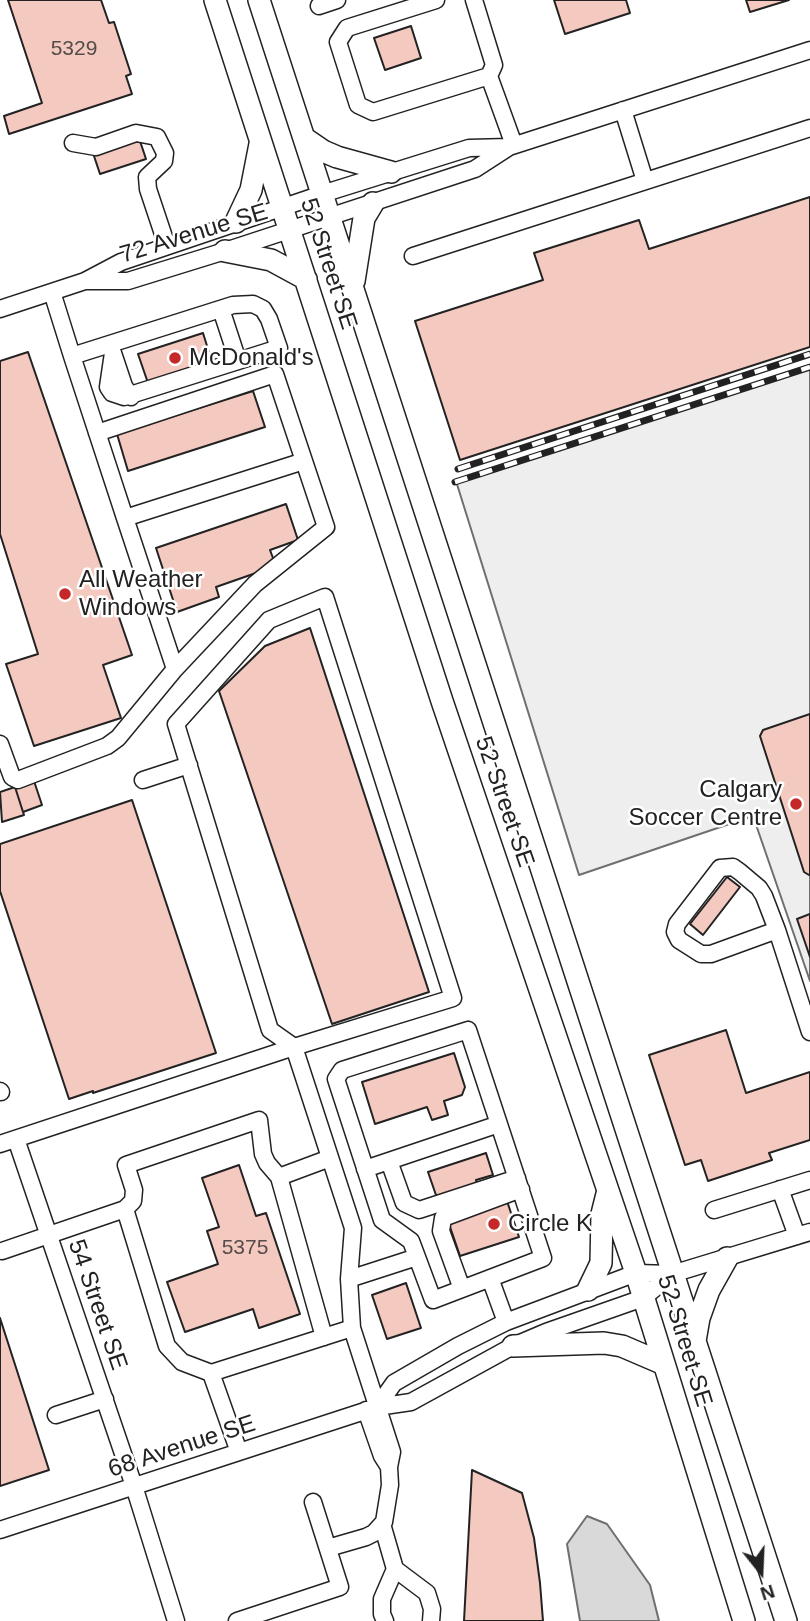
<!DOCTYPE html>
<html>
<head>
<meta charset="utf-8">
<style>
  body { margin:0 }
  #map { position:relative; width:810px; height:1621px; overflow:hidden; background:#fff; font-family:Arial,sans-serif }
  canvas { display:block }
  .north { position:absolute; left:726px; top:1537px; width:70px; height:70px; -webkit-text-stroke:5px #fff; paint-order:stroke; rotate:162deg; font-size:19px; font-weight:700; line-height:28px; text-align:center; color:#222 }
  .north::after { content:''; display:block; margin:auto; width:24px; height:32px; background:#222; clip-path:polygon(50% 0,100% 100%,50% 72%,0 100%) }
</style>
</head>
<body>
<div id="map">
<canvas width="810" height="1621"></canvas>
<div class="north">N</div>
</div>
<script>
const ctx = document.querySelector('canvas').getContext('2d');
ctx.lineJoin = 'round';
function paint(path, color) { ctx.fillStyle = color; ctx.fill(path, 'evenodd'); }
const poly = rows => new Path2D(rows.map(r => 'M' + r).join(''));
function strokePath(path, color, width, dash) { ctx.strokeStyle = color; ctx.lineWidth = width; ctx.lineCap = dash ? 'butt' : 'round'; ctx.setLineDash(dash || []); ctx.stroke(path); }
function write(font, color, halo, rows, align = 'center') {
  ctx.font = font + ' Arial,sans-serif'; ctx.lineWidth = 5; ctx.setLineDash([]); ctx.textBaseline = 'middle'; ctx.strokeStyle = halo; ctx.fillStyle = color; for (const [text, x, y, turn = 0] of rows) {
    ctx.save(); ctx.translate(x, y); ctx.rotate((+turn || 0) * Math.PI / 180); ctx.textAlign = isNaN(turn) ? turn : align; if (halo) ctx.strokeText(text, 0, 0); ctx.fillText(text, 0, 0); ctx.restore();
  }
}
const green = poly([
  [810,365,810,981,753,816,579,875,456,481,810,365]
]);
paint(green, '#eee');
strokePath(green, '#6f6f6f', 2);
const water = poly([
  [587,1516,607,1524,650,1585,659,1621,580,1621,567,1544,587,1516]
]);
paint(water, '#d9d9d9');
strokePath(water, '#6f6f6f', 2);
const building = poly([
  [8,0,101,0,109,23,114,22,131,74,126,76,132,94,9,134,4,116,42,103,8,0],
  [554,0,626,0,630,13,565,34,554,0],
  [746,0,789,0,750,12,746,0],
  [411,26,421,58,385,70,374,38,411,26],
  [139,138,146,159,100,174,93,153,139,138],
  [810,197,810,347,460,460,415,321,543,280,534,253,639,220,649,249,810,197],
  [203,333,212,362,148,383,138,354,203,333],
  [28,352,132,655,103,665,121,718,34,746,6,664,38,654,0,534,0,361,28,352],
  [253,391,265,427,128,471,117,434,253,391],
  [286,504,298,540,270,550,276,566,216,587,219,597,177,612,156,548,286,504],
  [310,628,429,992,332,1024,219,691,265,646,310,628],
  [810,714,810,875,809,875,804,872,760,736,763,730,810,714],
  [34,781,42,805,23,812,15,787,34,781],
  [15,787,24,815,2,822,0,792,15,787],
  [132,800,216,1053,93,1093,93,1091,69,1099,0,891,0,844,132,800],
  [727,877,740,887,703,935,690,924,727,877],
  [810,914,810,957,797,919,810,914],
  [726,1030,746,1093,810,1072,810,1140,769,1153,772,1160,708,1181,701,1160,685,1165,649,1055,726,1030],
  [454,1053,465,1087,462,1095,444,1101,448,1115,432,1120,427,1107,375,1124,362,1082,454,1053],
  [486,1153,493,1175,476,1180,477,1184,437,1198,428,1172,486,1153],
  [239,1165,256,1216,266,1213,300,1314,259,1328,253,1309,185,1332,167,1282,218,1264,207,1231,219,1227,202,1178,239,1165],
  [507,1201,519,1237,460,1256,448,1221,507,1201],
  [406,1283,421,1328,387,1339,372,1295,406,1283],
  [0,1318,49,1470,0,1486,0,1318],
  [472,1470,522,1493,534,1538,540,1583,543,1621,464,1621,472,1470]
]);
paint(building, '#f3c9c0');
strokePath(building, '#222', 2);
const minor = poly([
  [436,0,347,28,338,42,358,105,373,112,489,76],
  [474,0,494,65,489,76,514,145],
  [319,6,337,0],
  [623,110,645,181],
  [73,143,96,147,136,133,157,137,165,153,164,161,147,177,148,189,167,246],
  [413,256,810,128],
  [85,281,128,281,225,251,475,169,509,147,810,50],
  [52,292,72,356,125,518,175,669,255,584,326,527,275,374,97,433],
  [0,309,85,281,121,262,322,194,469,148,509,147],
  [221,309,238,361],
  [113,353,124,386,131,397],
  [72,356,233,305,253,304,263,309,269,319,279,348,124,397,112,393,108,387,113,353],
  [125,518,304,461],
  [0,744,12,777,18,780,107,746,118,738,175,669],
  [143,780,189,765],
  [777,930,711,954,701,954,679,940,675,932,677,924,720,868,733,867,740,872,759,888,764,896,777,930,810,1032],
  [468,1030,543,1258,433,1300,411,1241,382,1220,336,1079,342,1070,468,1030],
  [0,1091,1,1092],
  [16,1139,134,1486,176,1621],
  [0,1144,294,1047,453,998,325,597,269,620,176,724,270,1030,294,1047,353,1228,349,1279,352,1328,392,1452,389,1467,382,1456,366,1410],
  [389,1161,404,1203,419,1210,517,1178],
  [365,1169,499,1124],
  [780,1189,797,1236],
  [125,1209,133,1201,134,1190,126,1165,259,1120,263,1154,267,1163,279,1177],
  [714,1210,810,1180],
  [2,1251,125,1209,167,1346,182,1362,211,1373],
  [490,1278,506,1322],
  [349,1279,417,1257],
  [462,1289,441,1231,443,1218,521,1189],
  [324,1337,279,1177,330,1158],
  [377,1407,394,1383,458,1346,506,1322,636,1273,672,1274,810,1232],
  [56,1415,105,1399],
  [239,1452,211,1373,352,1328],
  [382,1524,395,1569,427,1593,432,1609,431,1621],
  [0,1530,377,1407,411,1402,513,1346,546,1332,643,1298,672,1274],
  [328,1548,366,1537,374,1533,384,1522,390,1485,389,1467],
  [237,1621,340,1587,313,1502],
  [385,1621,382,1614,382,1599,395,1569]
]);
const major = poly([
  [215,0,442,701,636,1273,744,1621],
  [259,0,786,1621],
  [304,138,323,151,337,157,391,172],
  [236,222,251,190,260,144],
  [225,251,271,260,306,279],
  [354,281,364,218,373,203],
  [588,1290,601,1263,602,1214,607,1194],
  [695,1341,699,1318,709,1290,727,1258],
  [513,1346,604,1343,622,1346,664,1364]
]);
strokePath(minor, '#222', 19);
strokePath(major, '#222', 24);
strokePath(minor, '#fff', 16);
strokePath(major, '#fff', 21);
const rail = poly([
  [458,469,810,354],
  [455,482,810,367]
]);
strokePath(rail, '#222', 7);
strokePath(rail, '#fff', 4.5, [13]);
for (const [x, y, r, color] of [
  [175,358,7,"#c62828"],
  [65,594,7,"#c62828"],
  [796,804,7,"#c62828"],
  [494,1224,7,"#c62828"]
]) { const dot = new Path2D(); dot.arc(x, y, r, 0, 2 * Math.PI); ctx.fillStyle = color; ctx.fill(dot); strokePath(dot, '#fff', 2.5); }
write('21px', '#564c4a', null, [
  ["5329",74,49],
  ["5375",245,1248]
]);
write('24px', '#222', '#fff', [
  ["72 Avenue SE",194,234,-17],
  ["52 Street SE",328,264,72],
  ["52 Street SE",504,802,71],
  ["54 Street SE",97,1305,71],
  ["52 Street SE",684,1341,73],
  ["68 Avenue SE",182,1447,-18]
]);
write('24px', '#222', '#fff', [
  ["McDonald's",189,358],
  ["All Weather",79,580],
  ["Windows",79,608],
  ["Calgary",782,790,"right"],
  ["Soccer Centre",782,818,"right"],
  ["Circle K",508,1224]
], 'left');
</script>
</body>
</html>
